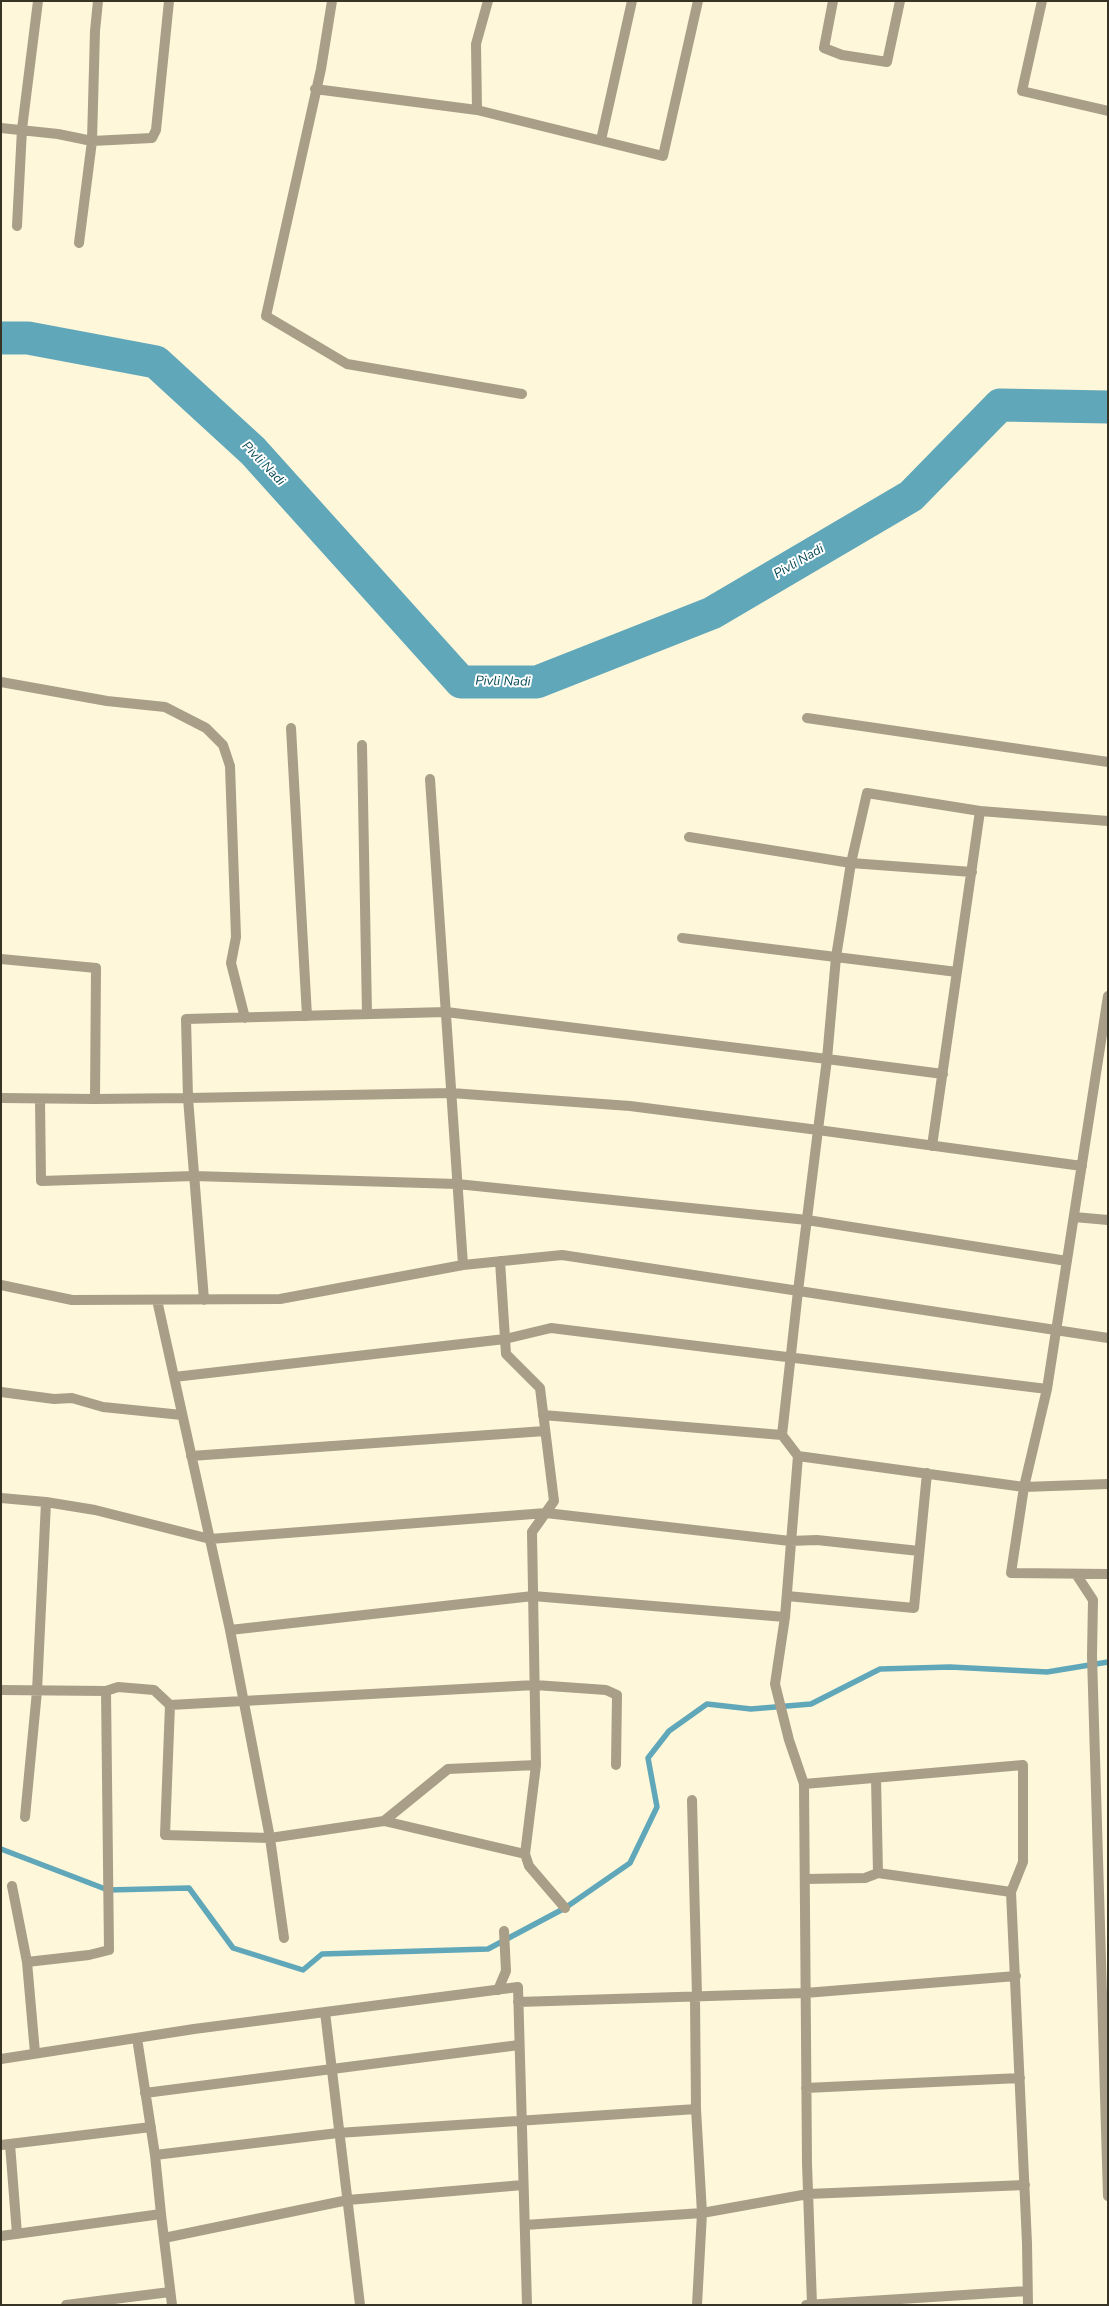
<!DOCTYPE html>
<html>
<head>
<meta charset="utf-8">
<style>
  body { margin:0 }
  #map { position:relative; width:1109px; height:2306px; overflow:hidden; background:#fef7da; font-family:"Nunito Sans",sans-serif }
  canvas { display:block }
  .frame { position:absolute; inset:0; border:2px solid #373325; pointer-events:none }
</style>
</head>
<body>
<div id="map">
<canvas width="1109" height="2306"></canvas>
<div class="frame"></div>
</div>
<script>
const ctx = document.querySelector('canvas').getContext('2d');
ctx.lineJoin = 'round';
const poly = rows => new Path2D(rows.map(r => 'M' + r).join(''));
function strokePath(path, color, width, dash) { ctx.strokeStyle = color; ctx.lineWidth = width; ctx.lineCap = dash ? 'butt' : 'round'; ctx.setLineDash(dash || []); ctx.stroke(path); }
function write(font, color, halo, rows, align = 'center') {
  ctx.font = font + ' "Nunito Sans",sans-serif'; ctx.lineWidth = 4; ctx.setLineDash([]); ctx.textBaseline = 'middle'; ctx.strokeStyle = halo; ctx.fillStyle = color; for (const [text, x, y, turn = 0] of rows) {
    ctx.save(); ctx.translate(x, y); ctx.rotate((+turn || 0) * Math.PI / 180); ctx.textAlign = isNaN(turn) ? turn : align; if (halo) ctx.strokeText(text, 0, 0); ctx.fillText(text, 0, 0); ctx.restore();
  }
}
strokePath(poly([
  [1,1849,108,1890,189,1888,233,1948,303,1970,322,1954,488,1949,565,1908,630,1863,657,1807,648,1758,669,1731,707,1704,751,1709,811,1704,880,1669,950,1667,1047,1672,1108,1662]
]), '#60a7b9', 5.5);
strokePath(poly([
  [1,338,28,338,156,362,253,451,461,682,537,682,712,613,911,496,1000,405,1108,407]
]), '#60a7b9', 33);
strokePath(poly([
  [98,1,95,31,92,141,152,138,156,130,169,1],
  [332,1,321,69,266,316,347,364,522,394],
  [833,1,824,48,842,55,887,62,900,1],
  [1042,1,1022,91,1108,111],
  [315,89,477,110,663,156,698,1],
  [477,110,476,44,488,1],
  [1,128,58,134,92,141,79,243],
  [601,140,632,1],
  [17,226,22,129,38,1],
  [1,682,107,701,165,707,206,728,223,745,230,766,236,937,231,963,245,1018],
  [807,718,1108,762],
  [291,728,307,1016],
  [362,745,367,1014],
  [430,779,463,1265],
  [689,837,851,863,972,872],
  [682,938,957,972],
  [1,959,96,968,95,1099,188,1098,204,1300],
  [943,1074,827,1059,836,957,851,863,867,793,980,811],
  [1,1098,95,1099],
  [40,1099,41,1181,194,1176,457,1184,807,1220,1067,1261],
  [932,1146,980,811,1108,821],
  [1074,1217,1108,1220],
  [1,1285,72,1300,280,1299,463,1265,562,1255,1108,1338],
  [157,1300,230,1630,270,1838,384,1821,448,1769,536,1765,532,1532,554,1501,540,1388,506,1354,500,1261],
  [174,1377,505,1339,551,1328,1047,1389],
  [1,1392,54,1399,72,1398,103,1407,182,1415],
  [543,1415,782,1435,798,1291,818,1130,827,1059,446,1012,186,1019,188,1098,451,1093,630,1106,818,1130,1082,1166],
  [782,1435,798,1456,1024,1487,1047,1389,1108,996],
  [191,1456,545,1431],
  [1108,1484,1024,1487,1011,1573,1108,1574],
  [1,1498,46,1502,95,1510,210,1539,546,1513,790,1541,817,1540,919,1551],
  [1076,1574,1093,1600,1092,1656,1108,2196],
  [787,1596,914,1608,927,1473],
  [785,1617,775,1684,789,1740,804,1784],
  [230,1630,533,1596,785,1617,798,1456],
  [1,1690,106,1691,118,1687,154,1690,170,1705,535,1685,606,1690,617,1695,616,1765],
  [170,1705,165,1835,270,1838,284,1938],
  [536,1765,525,1854,529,1866,565,1908],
  [692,1800,697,1996,695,1997,696,2109,702,2213,697,2305],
  [25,1817,37,1691,46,1502],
  [384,1821,525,1854],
  [878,1873,1011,1892],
  [805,1879,865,1878,878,1873,876,1778],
  [12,1886,27,1962,35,2053],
  [27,1962,89,1955,109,1950,106,1691],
  [498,1990,506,1971,504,1931],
  [518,2002,805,1993,1016,1976],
  [325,2012,360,2305],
  [137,2038,155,2155],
  [1,2059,194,2029,518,1987,527,2305],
  [806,2088,1020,2078],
  [145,2093,519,2045],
  [10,2144,17,2234],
  [1,2145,151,2127],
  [161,2214,155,2155,338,2133,696,2109],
  [525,2225,702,2213,808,2194,1025,2185],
  [1,2236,161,2214,172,2305],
  [164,2238,348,2200,523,2185],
  [66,2305,170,2292],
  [806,2305,1027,2291],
  [812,2305,807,2163,804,1784,1023,1765,1023,1862,1011,1892,1027,2243,1028,2305]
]), '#a99e87', 10);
write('italic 13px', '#064956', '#fff', [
  ["Pivli Nadi",263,464,46],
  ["Pivli Nadi",799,562,-30],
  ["Pivli Nadi",503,682,1]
]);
</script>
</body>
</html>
